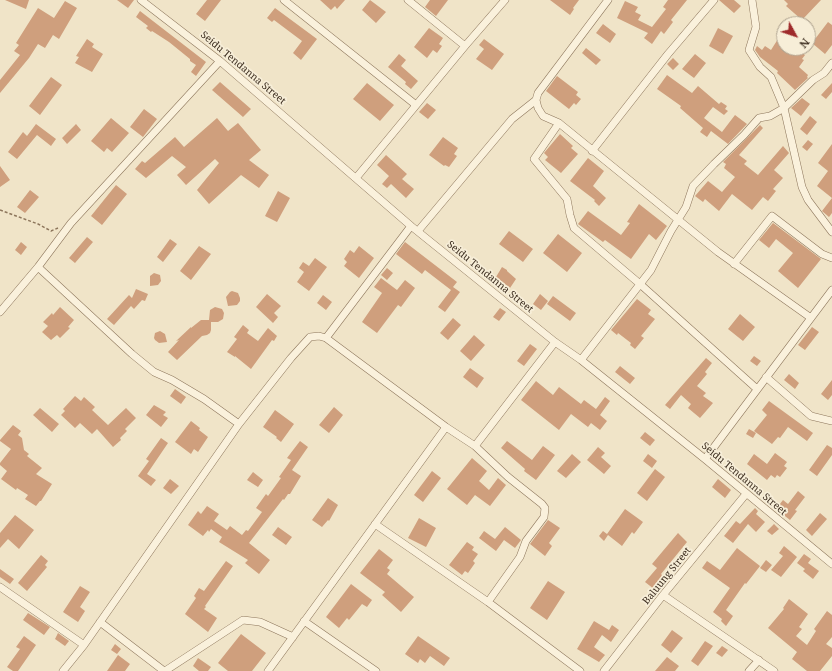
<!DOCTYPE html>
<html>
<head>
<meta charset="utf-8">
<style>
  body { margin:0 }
  #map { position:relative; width:832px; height:671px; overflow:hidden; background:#f0e4c8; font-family:"Noto Serif",serif }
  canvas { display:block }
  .north { position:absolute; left:776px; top:16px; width:40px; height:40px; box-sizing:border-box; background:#f7eed8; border:1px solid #ada18e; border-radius:50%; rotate:130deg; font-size:11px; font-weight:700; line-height:16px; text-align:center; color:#3d2e20 }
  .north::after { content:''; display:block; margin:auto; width:14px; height:18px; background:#9e2a2b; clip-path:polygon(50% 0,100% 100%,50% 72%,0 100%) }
</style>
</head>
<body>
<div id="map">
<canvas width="832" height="671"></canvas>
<div class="north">N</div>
</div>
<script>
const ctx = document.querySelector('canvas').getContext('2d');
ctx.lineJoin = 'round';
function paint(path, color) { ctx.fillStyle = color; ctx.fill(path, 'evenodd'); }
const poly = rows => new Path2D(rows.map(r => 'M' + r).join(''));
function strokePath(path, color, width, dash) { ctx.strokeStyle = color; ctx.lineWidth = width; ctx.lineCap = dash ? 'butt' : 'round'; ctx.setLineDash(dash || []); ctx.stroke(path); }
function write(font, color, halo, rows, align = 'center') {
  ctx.font = font + ' "Noto Serif",serif'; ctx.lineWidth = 3.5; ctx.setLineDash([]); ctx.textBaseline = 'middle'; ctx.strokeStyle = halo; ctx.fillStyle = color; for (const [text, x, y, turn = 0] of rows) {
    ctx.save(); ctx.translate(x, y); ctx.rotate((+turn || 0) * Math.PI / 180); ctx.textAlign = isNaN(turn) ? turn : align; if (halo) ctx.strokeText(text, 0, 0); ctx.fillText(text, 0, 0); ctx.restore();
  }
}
paint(poly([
  [5,0,29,0,26,9],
  [117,0,134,0,128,8],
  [207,0,221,0,205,21,196,14],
  [320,0,345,0,337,9,335,6,331,10],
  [370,0,386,12,376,23,362,10],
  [430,0,448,0,436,16,425,7],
  [550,0,579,0,573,8,574,9,570,15],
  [668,0,687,0,671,20,673,22,664,34,661,31,652,44,644,38,648,33,617,18,625,1,638,7,635,12,641,15,638,20,652,27,666,9,663,7],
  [719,0,734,0,741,6,734,13],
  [784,0,821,0,802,20,786,6,788,4],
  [65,1,77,8,59,39,53,35,45,48,38,44,29,58,0,93,0,80,20,55,14,51,19,45,16,43,38,8,54,18],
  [275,8,317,39,301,60,293,53,302,41,274,20,272,22,267,18],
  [140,11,206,62,196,76,191,72,196,65,190,61,190,59,169,42,152,31,151,32,146,28,148,26,136,17],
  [828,22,832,25,832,45,825,54,812,43],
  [603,24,616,34,610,43,596,33],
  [429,28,443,38,439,44,442,46,437,53,433,50,427,58,414,47],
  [718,28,733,36,723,54,709,46],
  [87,39,94,44,92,47,103,54,92,72,75,63,79,57,76,56],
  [484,39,504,54,492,70,476,59,484,49,479,45],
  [778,39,784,44,784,48,797,48,805,55,802,59,804,60,799,67,808,75,807,77,808,78,795,90,777,73,778,71,760,57,755,50,757,46,762,50,765,46,771,50],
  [586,48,601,60,596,65,582,53],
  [399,54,406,60,401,66,418,81,411,89,405,84,406,82,388,67],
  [695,54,706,63,694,78,682,69],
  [673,58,679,64,673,70,667,64],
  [667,75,692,93,698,86,719,104,721,102,727,106,725,109,728,111,724,115,713,107,704,118,722,132,735,115,747,124,728,144,711,131,707,137,700,132,703,128,680,108,681,106,657,89],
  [557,76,578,92,576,95,581,99,576,105,574,103,569,109,546,91],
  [51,77,62,85,40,115,29,106],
  [220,82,251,109,243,117,212,90],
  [367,83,394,105,380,121,353,99],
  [832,83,832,92,826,99,821,95],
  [802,98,810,104,801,116,791,108],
  [427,103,436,110,428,119,419,112],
  [144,109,157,119,143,137,130,127],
  [810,116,817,122,807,135,800,129],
  [111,118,129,133,112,152,107,148,104,152,91,141],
  [217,118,228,131,238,123,261,150,249,160,269,175,259,188,241,175,209,204,197,190,219,163,215,159,186,185,177,175,186,167,172,156,146,178,135,169,142,161,145,163,175,137,184,147],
  [36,124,56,139,51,146,37,135,17,159,8,152,23,132,27,136],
  [76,124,81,130,67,144,62,138],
  [760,125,763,128,739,155,747,161,744,164,758,175,783,146,789,153,774,170,783,178,773,189,776,191,768,201,763,197,752,210,732,194,719,211,705,199,703,202,695,196,708,181,722,192,735,177,724,168,726,164,723,162],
  [560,134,573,146,571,148,578,154,561,173,545,160,548,157,544,153],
  [443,137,458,148,454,154,457,156,449,167,445,165,444,166,429,155],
  [808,140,813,144,807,151,802,147],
  [832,144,832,198,817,186,828,171,818,163],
  [386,155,407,174,402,179,414,189,406,198,391,184,387,188,382,184,389,176,377,165],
  [588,158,604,171,593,186,606,198,599,206,594,201,595,200,570,181],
  [0,166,10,180,0,187],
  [116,185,127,194,102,225,91,216],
  [30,190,39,197,25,213,17,207],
  [278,191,290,198,277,222,265,216],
  [832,198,832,213,829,217,822,211],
  [639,204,667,226,656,240,649,234,631,259,605,240,603,242,578,224,588,211,621,235,630,223,627,222],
  [773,223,821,259,798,288,778,271,793,253,776,239,769,248,759,240],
  [509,231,533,249,523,262,499,244],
  [558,234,582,253,567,272,543,253],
  [87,237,93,242,75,263,69,258],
  [170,239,177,244,163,262,157,257],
  [21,242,27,247,21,255,15,250],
  [405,242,457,282,453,287,460,292,445,312,438,307,451,290,425,270,422,274,396,254],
  [199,246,211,254,191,280,180,271],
  [359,246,374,258,359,278,344,266,347,262,344,259,350,250,354,253],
  [315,258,327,267,309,291,297,282,304,272,299,268,303,262,309,266],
  [502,267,507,270,507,271,516,279,510,288,496,277],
  [387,268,393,273,387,280,381,275],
  [154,273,160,275,161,281,158,285,150,286,150,276],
  [381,278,397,290,405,280,415,288,401,307,398,305,377,333,362,322,382,293,374,287],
  [136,289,148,294,145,301,142,300,134,309,131,306,114,325,107,319,129,295,132,298],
  [232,291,238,293,240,298,240,301,237,305,228,306,226,297,230,292],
  [267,294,281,306,274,313,278,317,273,323,256,307],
  [540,294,548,301,541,310,533,304],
  [323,295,332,302,326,310,317,303],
  [553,296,576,313,570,321,547,304],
  [637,299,651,310,648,314,655,319,641,336,644,338,635,349,630,345,631,343,618,333,617,335,611,330],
  [60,307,74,320,68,327,70,328,60,338,57,335,51,340,42,332,48,326,43,322,52,313,53,315],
  [215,307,222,309,224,313,223,319,218,322,211,322,211,330,210,333,207,335,202,336,177,360,168,352,179,340,176,341,191,327,191,328,201,320,209,320,210,310],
  [500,308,506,312,499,321,493,317],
  [740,314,755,327,743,341,728,329],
  [453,318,461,325,448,340,440,333],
  [243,325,249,330,247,333,258,341,268,328,277,336,274,341,272,340,251,369,235,356,235,357,227,352,237,339,234,337],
  [812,327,819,332,805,350,798,345],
  [160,331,165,334,167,342,159,343,155,340,154,338,155,333],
  [474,335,485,345,471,361,460,351],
  [530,344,537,349,524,366,517,361],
  [754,356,761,361,757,366,750,361],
  [706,358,712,363,705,372,707,374,697,386,706,393,703,396,713,403,700,418,688,408,691,404,681,395,670,409,665,405],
  [620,366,635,378,630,384,615,372],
  [470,368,484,378,477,388,463,377],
  [789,374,799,383,795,389,784,380],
  [832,380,832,395,828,400,821,394],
  [536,381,553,395,559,387,581,404,584,400,596,409,605,397,610,401,600,415,607,421,600,430,591,423,588,427,571,414,559,430,521,400],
  [175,389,186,397,181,404,170,396],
  [75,396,81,401,84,397,95,407,92,410,108,425,126,408,136,418,125,429,127,431,120,438,121,440,113,447,97,429,92,434,80,423,75,428,61,415,65,411,63,409],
  [769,401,813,433,807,441,788,427,780,438,778,437,772,444,754,431,767,415,762,410],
  [154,405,166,412,163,415,168,418,161,427,146,415],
  [334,407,343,415,329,433,319,425],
  [40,408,59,424,52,432,33,415],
  [275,410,294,424,281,442,276,438,277,437,263,427],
  [191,421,200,428,199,430,208,437,198,452,194,449,191,454,175,442],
  [13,425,21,431,18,435,22,438,24,450,29,454,27,456,42,468,36,474,52,484,41,501,40,501,36,506,25,499,28,495,17,488,16,490,1,479,7,471,0,465,0,463,11,449,0,441,0,440],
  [749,429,756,433,753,438,746,434],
  [645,432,655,440,650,446,640,438],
  [161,438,168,443,147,474,156,480,151,486,138,476,149,461,146,459],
  [300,441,308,447,292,470,301,476,290,494,288,494,284,500,283,499,249,543,270,560,259,574,245,563,248,560,219,542,222,537,211,529,209,532,208,530,203,536,188,525,198,511,201,514,207,506,219,514,214,521,227,530,230,526,242,535,246,530,248,531,262,512,256,508,266,494,268,496,281,478,279,477,291,460,287,458],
  [507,441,532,460,543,446,555,455,536,480,524,471,525,469,501,448],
  [827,445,832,448,832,455,817,476,809,470],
  [598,447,605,453,601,457,611,466,604,474,587,460],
  [775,453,787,462,784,466,787,468,780,477,777,475,775,478,771,475,767,480,747,464,754,454,767,464],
  [572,454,581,462,566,478,557,471],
  [648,454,657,461,652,468,643,461],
  [472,458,487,471,479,481,489,490,498,478,506,485,490,506,475,495,467,505,447,489],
  [655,469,665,477,647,501,637,493],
  [432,471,441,478,423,502,414,495],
  [253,472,263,480,258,487,247,480],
  [170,479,179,486,171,494,163,488],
  [718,479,731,490,725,498,712,487],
  [798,491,805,497,795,510,797,511,790,520,776,509,783,500,788,504],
  [328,498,338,505,329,521,328,520,322,527,312,520],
  [755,508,758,511,756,514,765,522,756,532,748,524,733,543,724,536,736,521,740,524],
  [625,509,643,522,634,534,632,532,622,546,608,535,604,541,599,536,603,531,607,534],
  [820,513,827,519,812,536,806,530],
  [15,515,34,530,19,549,8,539,0,548,0,533],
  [419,518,436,528,426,547,408,538],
  [548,520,560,528,549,543,552,546,545,556,530,544],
  [774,524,779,529,772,535,767,531],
  [278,527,292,537,286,545,272,535],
  [505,527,521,540,515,548,504,540,496,551,479,538,484,531,495,539],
  [678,533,687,542,661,574,664,577,654,589,645,582,657,568,652,564],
  [467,542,474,547,472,550,478,554,473,561,475,563,468,573,465,571,462,575,449,565],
  [784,546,797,557,781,577,771,570,783,556,779,553],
  [737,548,760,566,746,584,745,583,726,610,733,616,726,626,721,621,722,619,713,612,730,588,702,568,707,561,720,570],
  [379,549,393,560,387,568,390,570,387,574,414,597,401,612,382,595,385,592,360,573],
  [804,554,811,559,808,563,819,571,813,579,803,571,805,569,797,563],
  [41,555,48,561,45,565,47,567,27,591,18,583],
  [766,560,772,565,766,572,760,568],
  [226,561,233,566,205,606,206,607,204,609,217,618,208,632,185,614,196,598,194,596,199,588,204,591],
  [0,569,14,579,10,584,0,577],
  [548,581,565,592,547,620,530,608],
  [351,584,372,600,367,607,362,604,349,620,347,618,339,628,326,617],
  [80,586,90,592,80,607,85,611,78,622,63,612],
  [789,599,808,614,799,627,802,629,796,636,807,645,816,631,814,629,827,611,832,615,832,637,826,644,832,648,832,656,820,671,807,671,792,659,797,652,768,628,784,609,783,608],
  [28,613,50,627,44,635,23,620],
  [594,621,609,630,612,625,619,630,611,642,602,635,594,647,605,655,599,662,577,649],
  [672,630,683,638,671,653,661,645],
  [58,633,69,641,65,646,55,639],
  [241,634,266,653,252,671,228,671,218,663],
  [24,636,36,645,18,671,13,671,7,667,20,649,16,647],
  [418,636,450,658,444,666,430,656,425,663,420,659,418,663,405,654],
  [705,641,713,646,698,666,691,661],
  [115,644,121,649,117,654,111,650],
  [722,646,728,650,722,657,716,653],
  [118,655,130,664,125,671,107,671],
  [667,657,679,666,675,671,655,671],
  [198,658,211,667,208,671,199,671,193,666]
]), '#cf9f7d');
const minor = poly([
  [141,0,220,61,411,226,555,342,581,360,705,459,832,564],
  [284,0,416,105],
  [408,0,465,46],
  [608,0,538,93,536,100,538,108,543,116,559,123,718,252,811,318],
  [752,0,756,27,749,50,760,67,771,77,784,108,802,187,808,200,832,232],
  [559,123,534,159,567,199,570,215,574,228,640,284,757,389],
  [592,151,668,54,714,0],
  [356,178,465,46,505,0],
  [418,231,512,119,536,100],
  [734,264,772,216,822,254,832,258],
  [38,267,132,354,154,372,172,380,204,399,239,424],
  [0,312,38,267,71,223,220,61],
  [326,338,411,226],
  [581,360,651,270,671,231,686,207,693,186,714,164,744,135,759,118,770,116,784,108,813,80,824,73,832,63],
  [766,377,811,416,832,421],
  [475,446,555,342],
  [705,459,832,290],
  [375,524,488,602,580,671],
  [0,587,84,645],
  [663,595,774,671],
  [304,621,376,671],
  [100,622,164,671],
  [63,671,84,645,239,424,291,358,310,337,319,336,326,338,446,427,475,446,508,477,542,504,545,508,544,517,526,541,520,557,488,602],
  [165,671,243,620,260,622,293,637],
  [268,671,446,427],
  [604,671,663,595,746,494],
  [749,671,759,660]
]);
strokePath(minor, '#8d765c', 8);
strokePath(poly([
  [0,210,38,224,51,231,58,228]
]), '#8d765c', 1.5, [3, 2]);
strokePath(minor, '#faf1dc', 7);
write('10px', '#3d2e20', '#f7eed8', [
  ["Seidu Tendanna Street",243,68,40],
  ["Seidu Tendanna Street",490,277,39],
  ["Seidu Tendanna Street",744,479,40],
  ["Baluung Street",667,576,-51]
]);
</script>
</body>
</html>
